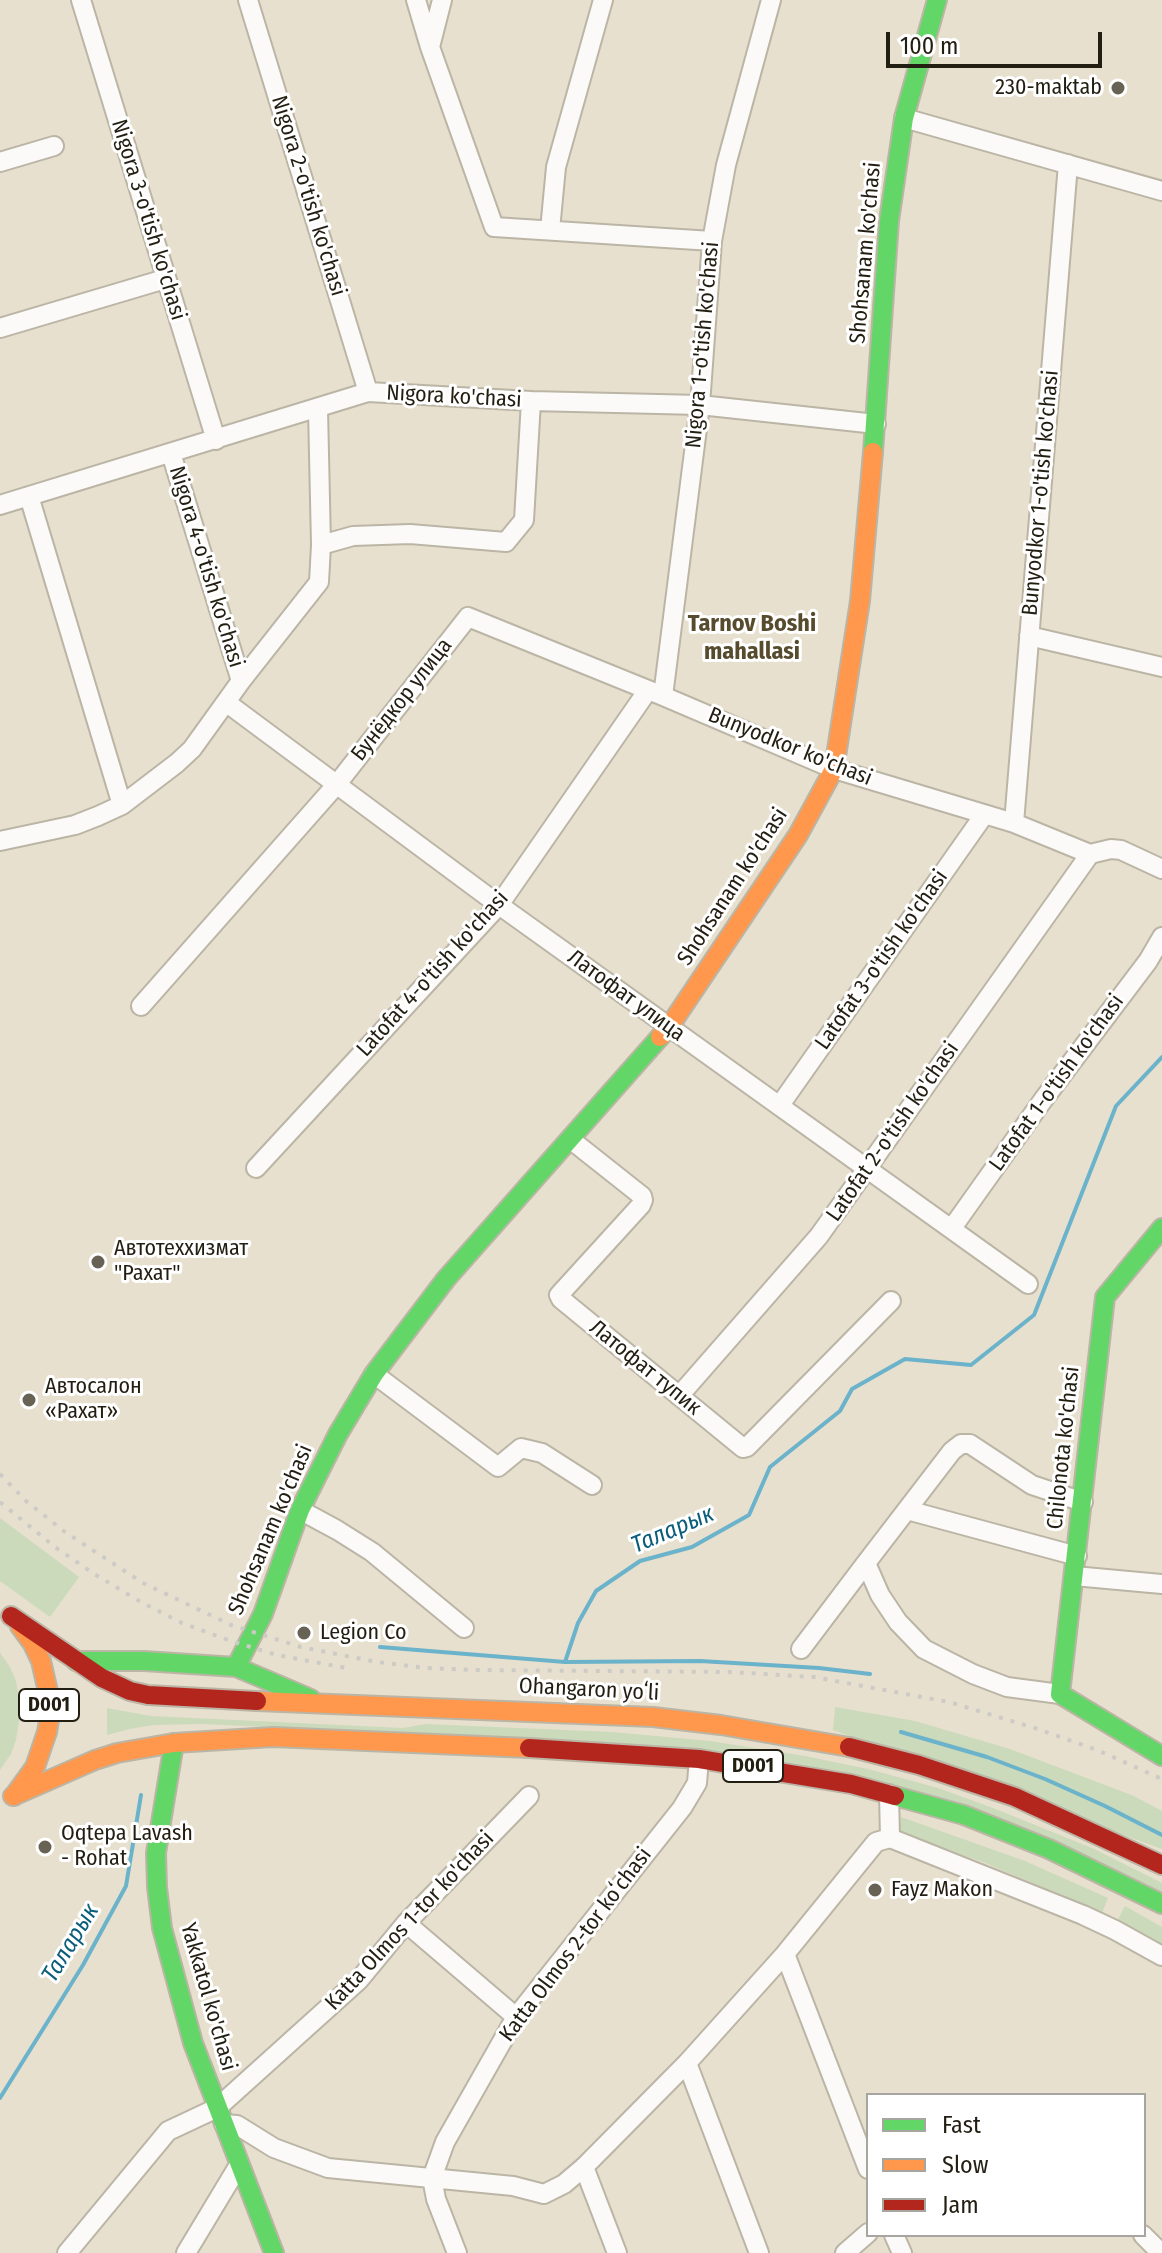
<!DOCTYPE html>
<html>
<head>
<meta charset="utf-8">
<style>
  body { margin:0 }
  #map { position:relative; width:1162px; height:2253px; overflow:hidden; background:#e8e0ce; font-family:"Fira Sans Condensed",sans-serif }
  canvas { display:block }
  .legend { position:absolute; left:866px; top:2093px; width:280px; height:144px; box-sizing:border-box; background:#fff; border:2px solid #a7a5a0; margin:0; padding:10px 14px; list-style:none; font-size:24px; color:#231e12 }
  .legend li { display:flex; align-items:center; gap:16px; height:40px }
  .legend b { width:40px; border:2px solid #a7a5a0 }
  .scale { position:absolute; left:886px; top:32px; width:216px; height:36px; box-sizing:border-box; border:4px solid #231e12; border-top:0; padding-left:10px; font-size:24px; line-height:28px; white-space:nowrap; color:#231e12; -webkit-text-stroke:6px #fff; paint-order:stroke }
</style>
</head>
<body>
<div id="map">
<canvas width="1162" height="2253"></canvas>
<ul class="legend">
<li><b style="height:10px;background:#63d668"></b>Fast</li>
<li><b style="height:10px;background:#ff974d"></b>Slow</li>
<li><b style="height:10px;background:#b3261e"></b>Jam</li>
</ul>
<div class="scale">100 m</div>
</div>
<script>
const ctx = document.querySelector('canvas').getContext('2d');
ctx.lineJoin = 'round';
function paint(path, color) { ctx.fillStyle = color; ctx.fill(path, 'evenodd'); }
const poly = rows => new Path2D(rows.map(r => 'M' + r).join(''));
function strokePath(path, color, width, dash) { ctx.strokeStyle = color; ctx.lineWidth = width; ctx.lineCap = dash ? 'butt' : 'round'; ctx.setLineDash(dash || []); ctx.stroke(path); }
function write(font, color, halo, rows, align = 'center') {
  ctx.font = font + ' "Fira Sans Condensed",sans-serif'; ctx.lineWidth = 6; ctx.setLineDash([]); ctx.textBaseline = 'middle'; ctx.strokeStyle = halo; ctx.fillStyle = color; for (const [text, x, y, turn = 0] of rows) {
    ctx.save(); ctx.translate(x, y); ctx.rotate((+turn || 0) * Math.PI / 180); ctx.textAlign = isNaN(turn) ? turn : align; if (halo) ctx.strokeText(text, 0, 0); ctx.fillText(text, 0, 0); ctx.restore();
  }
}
paint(poly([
  [0,1518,79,1577,50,1617,0,1581],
  [0,1653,10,1667,16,1681,21,1710,16,1740,11,1754,0,1770],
  [835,1707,915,1721,1010,1749,1134,1796,1162,1811,1162,1849,833,1730],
  [107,1708,151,1716,403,1728,425,1724,612,1732,710,1741,805,1756,868,1769,938,1788,993,1808,1092,1848,1162,1883,1162,1893,936,1797,404,1733,202,1724,153,1725,130,1729,107,1735],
  [901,1817,1025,1861,1108,1898,1102,1913,983,1862,898,1833],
  [1125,1906,1162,1927,1162,1944,1118,1919]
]), '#cadaba');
strokePath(poly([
  [380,1647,565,1662,578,1623,596,1591,640,1561,692,1547,749,1515,770,1467,840,1411,852,1389,905,1359,971,1365,1034,1315,1116,1106,1162,1057],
  [565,1662,700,1661,819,1668,870,1674],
  [901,1732,987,1757,1045,1779,1105,1806,1162,1835],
  [0,2098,83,1965,126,1886,141,1795]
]), '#6bb2cb', 4);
const street = poly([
  [81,0,216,440],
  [248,0,368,392],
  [416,0,430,47,494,227,712,241],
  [430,47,442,0],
  [904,118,1162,191],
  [0,162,54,146],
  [550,230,556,167,603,0],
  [0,328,165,279],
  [171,453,241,681],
  [29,496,122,805],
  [0,505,368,392,531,401,700,405,876,424],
  [321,545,353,536,410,534,506,542,524,520,531,401],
  [1029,636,1162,667],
  [663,696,700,405,712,241,726,165,771,0],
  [227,703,499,905,1028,1284],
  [1014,823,1068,164],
  [0,841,75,825,98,816,122,805,177,763,192,749,241,681,319,582,321,545,318,409],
  [141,1006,337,784,468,617,663,696,834,769,1014,823,1090,854,1111,849,1121,850,1162,869],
  [780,1105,984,815],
  [570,1139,642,1196,643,1200,641,1205,559,1295,561,1299,743,1448,747,1447,891,1301],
  [256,1168,499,905,648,690],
  [952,1228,1043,1100,1148,961,1162,937],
  [374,1374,498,1467,521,1448,542,1453,592,1485],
  [679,1396,819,1236,1090,854],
  [300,1510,337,1530,372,1552,464,1628],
  [907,1510,1077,1556],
  [1074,1576,1162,1584],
  [801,1649,866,1563],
  [1060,1694,1007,1687,973,1674,924,1649,898,1622,880,1595,866,1563,952,1451,961,1444,970,1444,1032,1485,1083,1502],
  [889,1794,890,1838],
  [406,1923,516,2017],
  [785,1954,868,2169],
  [687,2063,759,2253],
  [224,2124,237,2125,274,2148,328,2168,513,2186,544,2194,564,2184,584,2167,687,2063,785,1954,876,1842,890,1838,1083,1915,1115,1930,1162,1956],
  [584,2167,617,2253],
  [894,2235,902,2253],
  [1143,2235,1161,2253],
  [67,2253,168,2131,217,2108,359,1980,406,1923,529,1796],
  [186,2253,239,2165],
  [457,2253,436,2199,432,2178,445,2142,516,2017,682,1808,697,1783,699,1759],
  [845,2253,868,2233]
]);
const fast = poly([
  [873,452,889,221,904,118,937,0],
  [1162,1228,1105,1297,1060,1694,1162,1756],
  [76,1661,144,1661,236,1667,311,1699],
  [236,1667,263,1614,300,1510,338,1434,374,1374,446,1279,660,1037],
  [174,1743,156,1853,157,1887,162,1928,193,2043,274,2253],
  [895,1796,964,1815,1049,1849,1162,1904]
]);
const slow = poly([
  [660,1037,669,1027,798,835,834,769,860,601,873,452],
  [257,1701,653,1717,721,1725,849,1747],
  [13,1796,95,1760,117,1753,174,1743,273,1737,529,1748],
  [14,1796,35,1767,47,1732,50,1715,49,1696,41,1661,33,1644,20,1626]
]);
const jam = poly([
  [11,1616,102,1678,130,1691,148,1695,257,1701],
  [849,1747,919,1765,1015,1797,1162,1865],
  [529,1748,699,1759,851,1784,895,1796]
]);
strokePath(street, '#bbb5a6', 22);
strokePath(fast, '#bbb5a6', 22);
strokePath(slow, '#bbb5a6', 22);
strokePath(jam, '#bbb5a6', 22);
strokePath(street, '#fcfaf8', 18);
strokePath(fast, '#63d668', 18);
strokePath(slow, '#ff974d', 18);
strokePath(jam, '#b3261e', 18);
strokePath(poly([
  [0,1474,26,1501,65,1532,143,1583,231,1625,301,1647,377,1662,427,1668,475,1670,729,1672,814,1677,949,1702,1038,1729,1097,1750,1162,1779],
  [0,1502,55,1547,96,1575,139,1601,182,1623,231,1641,277,1655,352,1669]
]), '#cdcbc6', 4, [4, 8]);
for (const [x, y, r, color] of [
  [1118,88,8,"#686254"],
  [98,1262,8,"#686254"],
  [29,1400,8,"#686254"],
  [304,1633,8,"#686254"],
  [45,1847,8,"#686254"],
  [875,1890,8,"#686254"]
]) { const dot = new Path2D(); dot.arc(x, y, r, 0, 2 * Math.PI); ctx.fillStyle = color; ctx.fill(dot); strokePath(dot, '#fff', 3); }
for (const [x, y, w] of [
  [49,1705,60],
  [753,1766,60]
]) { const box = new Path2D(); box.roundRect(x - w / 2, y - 16, w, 32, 6); ctx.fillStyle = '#fff'; ctx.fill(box); strokePath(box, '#231e12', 2); }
write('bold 20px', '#231e12', null, [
  ["D001",49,1705],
  ["D001",753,1766]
]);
write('22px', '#231e12', '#fff', [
  ["230-maktab",1102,88,"right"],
  ["Автотеххизмат",114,1249],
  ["\"Рахат\"",114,1274],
  ["Автосалон",45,1387],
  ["«Рахат»",45,1412],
  ["Legion Co",320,1633],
  ["Oqtepa Lavash",61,1834],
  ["- Rohat",61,1859],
  ["Fayz Makon",891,1890]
], 'left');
write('22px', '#231e12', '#fff', [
  ["Nigora 2-o'tish ko'chasi",308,196,73],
  ["Nigora 3-o'tish ko'chasi",148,220,73],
  ["Shohsanam ko'chasi",866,253,-85],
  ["Nigora 1-o'tish ko'chasi",703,345,-85],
  ["Nigora ko'chasi",454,397,3],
  ["Bunyodkor 1-o'tish ko'chasi",1041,493,-85],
  ["Nigora 4-o'tish ko'chasi",206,567,73],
  ["Бунёдкор улица",402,700,-52],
  ["Bunyodkor ko'chasi",790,747,22],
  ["Shohsanam ko'chasi",733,887,-57],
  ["Latofat 3-o'tish ko'chasi",882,960,-55],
  ["Latofat 4-o'tish ko'chasi",433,974,-48],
  ["Латофат улица",626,996,36],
  ["Latofat 1-o'tish ko'chasi",1057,1083,-54],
  ["Latofat 2-o'tish ko'chasi",893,1132,-55],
  ["Латофат тупик",645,1368,39],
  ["Chilonota ko'chasi",1064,1448,-84],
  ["Shohsanam ko'chasi",271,1530,-67],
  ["Ohangaron yoʻli",589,1690,3],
  ["Katta Olmos 1-tor ko'chasi",410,1921,-47],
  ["Katta Olmos 2-tor koʻchasi",576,1945,-53],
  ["Yakkatol ko'chasi",208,1997,74]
]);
write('bold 24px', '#574b2e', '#fff', [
  ["Tarnov Boshi",752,624],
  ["mahallasi",752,652]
]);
write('italic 24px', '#0b5e7b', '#fff', [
  ["Таларык",673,1530,-23],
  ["Таларык",71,1943,-59]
]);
</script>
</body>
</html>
